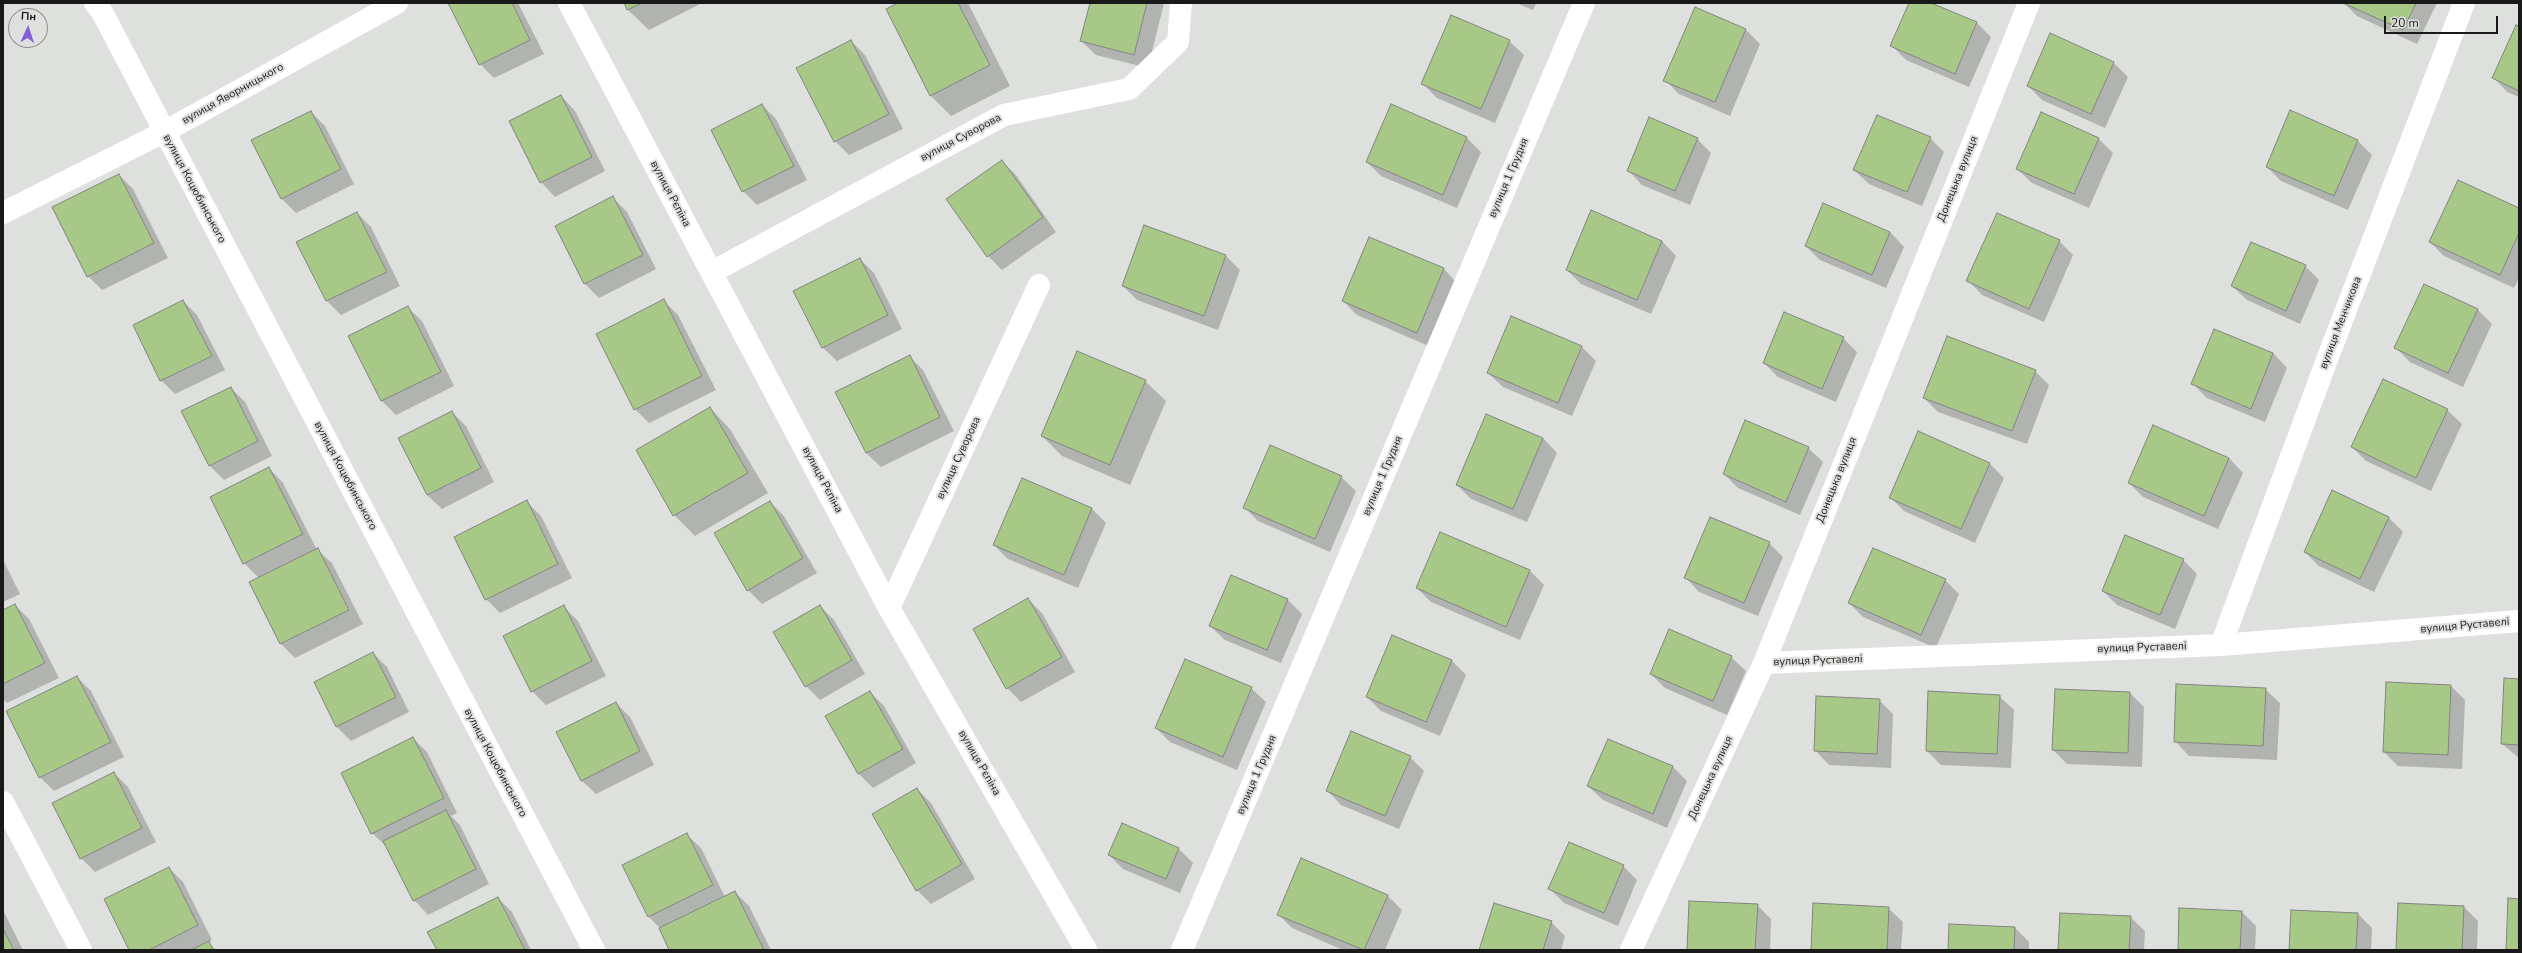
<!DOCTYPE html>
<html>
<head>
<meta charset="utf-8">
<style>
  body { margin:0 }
  #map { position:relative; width:2522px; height:953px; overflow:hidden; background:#dee0dd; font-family:"Nunito Sans",sans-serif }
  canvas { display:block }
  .frame { position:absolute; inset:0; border:4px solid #181918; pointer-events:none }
  .north { position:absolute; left:8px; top:8px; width:40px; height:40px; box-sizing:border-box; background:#dee0dd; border:1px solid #8f908e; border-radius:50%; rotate:3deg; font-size:11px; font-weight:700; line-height:16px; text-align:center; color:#181918 }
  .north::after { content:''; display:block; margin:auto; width:14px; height:18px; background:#865dd7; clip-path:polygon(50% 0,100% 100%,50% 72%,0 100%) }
  .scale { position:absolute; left:2384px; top:16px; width:114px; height:18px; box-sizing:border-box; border:2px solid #181918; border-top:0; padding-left:5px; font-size:12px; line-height:14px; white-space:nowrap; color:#181918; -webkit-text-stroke:3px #dee0dd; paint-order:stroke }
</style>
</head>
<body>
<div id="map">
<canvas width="2522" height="953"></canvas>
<div class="frame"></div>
<div class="north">Пн</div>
<div class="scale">20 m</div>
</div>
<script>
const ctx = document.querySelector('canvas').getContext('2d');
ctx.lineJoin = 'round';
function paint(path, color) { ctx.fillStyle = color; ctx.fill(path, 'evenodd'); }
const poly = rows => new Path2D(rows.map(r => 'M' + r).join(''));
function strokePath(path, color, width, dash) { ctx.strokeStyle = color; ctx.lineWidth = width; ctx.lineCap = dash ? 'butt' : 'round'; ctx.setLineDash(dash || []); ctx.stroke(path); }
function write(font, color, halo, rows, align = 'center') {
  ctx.font = font + ' "Nunito Sans",sans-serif'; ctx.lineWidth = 4; ctx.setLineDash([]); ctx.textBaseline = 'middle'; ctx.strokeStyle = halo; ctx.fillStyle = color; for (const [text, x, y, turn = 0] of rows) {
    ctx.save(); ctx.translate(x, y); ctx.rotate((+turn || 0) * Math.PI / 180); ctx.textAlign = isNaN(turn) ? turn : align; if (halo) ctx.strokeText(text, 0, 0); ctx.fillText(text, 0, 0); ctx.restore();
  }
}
paint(poly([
  [451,3,518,3,544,54,494,78,480,64],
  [625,3,702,3,649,30,628,10],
  [900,3,968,3,1010,86,951,116,930,95],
  [1091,3,1164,3,1148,68,1096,55,1081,41],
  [1516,3,1536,3,1533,10],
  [1910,3,1929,3,1977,23,1991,37,1969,87,1906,60,1892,46],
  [2344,3,2437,3,2417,44,2357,16],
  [1695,9,1746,30,1760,44,1730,116,1679,94,1665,80],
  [2519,27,2519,97,2507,92,2493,77],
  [851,41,865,55,903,129,849,155,835,141],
  [1509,41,1524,55,1495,123,1437,98,1423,84],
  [2113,62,2128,77,2105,128,2042,100,2028,86],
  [561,96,575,111,605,171,555,197,541,182],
  [762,105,776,119,807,180,757,205,743,191],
  [1391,106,1467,138,1481,152,1457,208,1381,176,1367,162],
  [311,112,325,126,354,184,296,213,282,199,253,140],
  [2291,112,2358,141,2372,155,2348,210,2281,181,2267,167],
  [1930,138,1944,152,1922,206,1869,184,1854,170],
  [1697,139,1711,153,1690,205,1642,185,1628,170],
  [2099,139,2113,153,2089,208,2032,183,2017,169],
  [1002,161,1016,175,1056,232,1002,270,988,256],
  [119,175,133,189,168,258,102,290,88,276],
  [613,198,627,212,656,269,599,298,585,284,556,226],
  [2519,210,2519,278,2514,288,2444,256,2430,242],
  [357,213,371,227,400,286,341,315,327,301,298,242],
  [1145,226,1226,256,1240,270,1218,330,1137,300,1123,286],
  [1890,232,1904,247,1886,288,1820,260,1806,246],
  [1369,238,1444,269,1458,284,1431,347,1357,315,1343,301],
  [1662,241,1676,256,1651,314,1581,284,1567,270],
  [2059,241,2073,255,2044,322,1982,295,1968,280],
  [860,259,874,273,902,329,837,361,822,347],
  [2305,266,2319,280,2300,324,2247,300,2232,286],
  [183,301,197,315,225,370,175,394,161,380],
  [664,301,678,315,716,390,649,423,635,409],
  [407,307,422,321,454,386,396,415,382,401,349,336],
  [2478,310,2492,324,2463,387,2410,362,2396,348],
  [1843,338,1857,352,1836,402,1778,377,1764,363],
  [1582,347,1596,361,1572,416,1503,387,1488,373],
  [2273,353,2287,368,2265,422,2207,398,2193,384],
  [909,356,923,370,954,431,881,467,866,453,836,392],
  [2035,371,2049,385,2027,444,1938,412,1924,398],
  [1145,381,1166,401,1130,485,1062,456,1042,436],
  [2383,381,2447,410,2462,424,2431,491,2366,461,2352,447],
  [231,388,245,402,272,456,224,480,209,465],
  [710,408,730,429,768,493,695,536,674,515],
  [452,412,466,426,494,482,442,509,427,495],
  [1918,432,1990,464,2004,478,1975,543,1904,511,1890,497],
  [1543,438,1557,453,1527,522,1471,499,1457,485],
  [1808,448,1823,462,1800,515,1738,488,1724,474],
  [2229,458,2243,473,2218,529,2143,497,2129,483],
  [269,468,283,483,317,550,332,563,363,624,295,658,281,644,250,583,259,578,244,563],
  [1341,477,1356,491,1330,552,1258,521,1244,507],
  [527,502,541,516,572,578,500,613,486,599],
  [770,502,784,516,817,573,762,604,748,590],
  [1092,509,1106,523,1078,588,1008,559,994,545],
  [2389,518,2403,532,2374,592,2319,566,2305,552],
  [1769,543,1783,557,1758,616,1699,592,1685,577],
  [3,560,20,594,3,602],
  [2183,560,2197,574,2175,629,2117,605,2103,591],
  [1530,571,1544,585,1520,640,1431,602,1417,588],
  [1231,577,1288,600,1302,614,1281,663,1225,640,1210,626],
  [1945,580,1959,594,1936,648,1863,617,1849,603],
  [1028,599,1042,613,1075,672,1021,702,1007,688],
  [15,605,29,619,59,678,7,703,3,699,3,611],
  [820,606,834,620,865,674,820,700,806,686],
  [564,607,578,621,606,676,546,705,532,691],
  [1393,636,1452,661,1466,675,1440,736,1381,711,1367,697],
  [373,653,387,667,409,712,351,741,337,727,315,682],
  [1731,657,1746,671,1727,715,1665,688,1651,674],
  [77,677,91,691,124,757,54,791,40,777],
  [2519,680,2519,758,2502,744],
  [2451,686,2465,700,2462,769,2398,766,2384,752],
  [1251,688,1266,702,1237,770,1170,742,1156,728],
  [2265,689,2280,703,2277,760,2189,756,2175,741],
  [870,692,884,706,916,763,873,788,859,774,826,717],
  [2130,693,2144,707,2142,767,2067,764,2053,750],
  [1999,696,2014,710,2011,768,1941,765,1927,751],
  [1879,700,1893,714,1891,768,1829,765,1815,750],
  [616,703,630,717,654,765,596,794,581,780],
  [413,738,427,752,457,813,451,816,460,825,489,884,428,915,414,900,387,847,372,833,342,774],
  [1608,740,1673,767,1687,781,1667,828,1603,800,1588,786],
  [1410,757,1424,771,1399,829,1341,805,1327,790],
  [114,773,128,787,156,842,95,872,81,858],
  [917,789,931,803,975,879,931,904,917,890],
  [686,834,701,848,725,897,735,892,749,906,771,950,671,950,661,929,648,916],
  [1179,849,1193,863,1180,893,1123,869,1109,855],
  [1623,866,1637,880,1618,926,1564,903,1550,889],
  [169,868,183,882,212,940,208,942,216,950,130,950],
  [1388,896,1402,910,1385,950,1343,950,1292,928,1278,914],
  [498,898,512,912,531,950,438,950],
  [1757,905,1771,919,1770,950,1688,950],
  [2464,907,2478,921,2477,950,2397,950],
  [1888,908,1903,922,1901,950,1812,950],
  [3,910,23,950,3,950],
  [2242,912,2256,926,2255,950,2179,950],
  [2358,914,2372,928,2371,950,2290,950],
  [2130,917,2145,931,2144,950,2059,950],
  [1551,922,1565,936,1561,950,1481,950],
  [2015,928,2029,942,2029,950,1949,950]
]), '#0003');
const building = poly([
  [448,3,512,3,530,40,479,65,448,3],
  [624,3,642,3,627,10,624,3],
  [898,3,958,3,990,65,930,96,886,9,898,3],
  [1090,3,1147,3,1134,55,1080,41,1090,3],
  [1909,3,1931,3,1977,22,1955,74,1890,46,1909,3],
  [2343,3,2416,3,2403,30,2343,3],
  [1695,7,1746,29,1715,102,1663,81,1695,7],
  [1451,15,1510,40,1481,109,1421,84,1451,15],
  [2516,25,2519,26,2519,91,2492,78,2516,25],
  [2050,33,2114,62,2091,114,2027,86,2050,33],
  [851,40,889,114,834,142,796,68,851,40],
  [561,95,592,157,540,183,509,121,561,95],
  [762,104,794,166,742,192,711,130,762,104],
  [1391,104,1467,137,1443,195,1366,162,1391,104],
  [2290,110,2358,140,2334,196,2266,167,2290,110],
  [311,111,341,169,281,199,251,140,311,111],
  [2041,112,2099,138,2074,194,2016,169,2041,112],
  [1877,115,1931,137,1907,192,1853,170,1877,115],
  [1649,117,1698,138,1675,191,1627,171,1649,117],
  [1002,160,1043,217,987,257,946,199,1002,160],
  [119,174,154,243,87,277,52,207,119,174],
  [2458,180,2519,208,2519,233,2500,275,2429,242,2458,180],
  [613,196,643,255,584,284,555,226,613,196],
  [1823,203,1890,232,1872,275,1805,246,1823,203],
  [1591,210,1662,241,1637,300,1566,270,1591,210],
  [357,212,387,272,326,301,296,242,357,212],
  [1997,213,2060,240,2029,309,1966,281,1997,213],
  [1144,225,1226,255,1204,316,1122,286,1144,225],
  [1369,237,1444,268,1417,333,1342,301,1369,237],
  [2251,242,2306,265,2286,311,2231,286,2251,242],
  [860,258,888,315,822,348,793,291,860,258],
  [2424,284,2478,309,2448,373,2394,348,2424,284],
  [664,299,702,376,634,410,596,334,664,299],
  [183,300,212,356,160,381,133,325,183,300],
  [408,306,441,372,381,401,348,336,408,306],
  [1784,312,1844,337,1822,389,1763,363,1784,312],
  [1511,316,1582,346,1558,403,1487,373,1511,316],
  [2214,329,2273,353,2251,409,2191,384,2214,329],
  [1947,336,2036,370,2012,431,1923,398,1947,336],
  [1077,351,1146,380,1110,465,1041,436,1077,351],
  [910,355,940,417,866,453,835,392,910,355],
  [2383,379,2448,409,2416,478,2351,447,2383,379],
  [231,387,258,441,209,466,181,411,231,387],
  [710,407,748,473,673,516,636,450,710,407],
  [452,411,481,468,427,495,398,438,452,411],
  [1486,414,1543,438,1513,509,1456,485,1486,414],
  [1745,420,1809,447,1786,502,1723,474,1745,420],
  [2153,425,2229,458,2204,516,2128,483,2153,425],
  [1918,431,1990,463,1961,529,1889,498,1918,431],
  [1270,445,1342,476,1315,539,1243,508,1270,445],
  [269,467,303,534,243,564,210,497,269,467],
  [1022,478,1092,508,1064,575,993,545,1022,478],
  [2332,490,2389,517,2360,579,2304,552,2332,490],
  [527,500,558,564,485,600,454,537,527,500],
  [770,501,803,558,747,591,714,533,770,501],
  [1710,517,1770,542,1744,603,1684,578,1710,517],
  [1440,532,1530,570,1506,627,1416,588,1440,532],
  [2125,535,2184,559,2160,615,2102,591,2125,535],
  [318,548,349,610,280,644,249,582,318,548],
  [1873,548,1946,579,1921,635,1848,603,1873,548],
  [1231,575,1288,599,1267,650,1209,626,1231,575],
  [1028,598,1062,657,1006,689,973,629,1028,598],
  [15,604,45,663,3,684,3,610,15,604],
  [564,605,592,661,531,692,503,636,564,605],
  [820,605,852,660,805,687,773,632,820,605],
  [1669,629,1732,656,1713,701,1650,674,1669,629],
  [1392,635,1452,660,1426,722,1366,697,1392,635],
  [373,652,396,697,336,727,314,682,373,652],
  [1185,659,1252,687,1223,757,1155,728,1185,659],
  [77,676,111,742,39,778,6,711,77,676],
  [2504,678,2519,679,2519,745,2501,744,2504,678],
  [2386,682,2451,685,2448,755,2383,752,2386,682],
  [2176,684,2266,688,2263,746,2174,742,2176,684],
  [2055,689,2130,692,2128,753,2052,750,2055,689],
  [870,691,903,749,858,774,825,716,870,691],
  [1928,691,2000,695,1997,754,1926,751,1928,691],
  [1816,696,1880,699,1877,754,1814,751,1816,696],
  [616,702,640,751,581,781,556,732,616,702],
  [1351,731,1411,756,1385,816,1326,791,1351,731],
  [413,737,444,798,371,834,341,773,413,737],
  [1608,739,1673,766,1653,814,1587,786,1608,739],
  [114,772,142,828,80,859,52,803,114,772],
  [917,788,962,864,916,891,872,814,917,788],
  [446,810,476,869,413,901,383,841,446,810],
  [1122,823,1179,848,1166,879,1108,855,1122,823],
  [687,833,713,885,648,917,622,865,687,833],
  [1569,842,1624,865,1604,913,1548,889,1569,842],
  [1301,858,1388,895,1364,950,1277,915,1301,858],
  [169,867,198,925,149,950,129,950,104,899,169,867],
  [735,891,764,950,669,950,659,928,735,891],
  [498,897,525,950,437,950,427,932,498,897],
  [2508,898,2519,899,2519,950,2506,950,2508,898],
  [1689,901,1758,904,1755,950,1687,950,1689,901],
  [1494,903,1552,921,1543,950,1479,950,1494,903],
  [1813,903,1889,907,1887,950,1811,950,1813,903],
  [2398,903,2464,906,2462,950,2396,950,2398,903],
  [2179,908,2242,911,2240,950,2178,950,2179,908],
  [2291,910,2358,913,2356,950,2289,950,2291,910],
  [2060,913,2131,916,2129,950,2058,950,2060,913],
  [1949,924,2015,927,2014,950,1948,950,1949,924],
  [3,929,14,950,3,950,3,929],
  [209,941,213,950,191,950,209,941]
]);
paint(building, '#a8c888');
strokePath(building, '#828481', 1);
strokePath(poly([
  [95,3,102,12,594,950],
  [569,3,889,608,1086,950],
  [3,213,164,132,397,3],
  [712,272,1004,115,1129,89,1178,42,1181,3],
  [889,608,1039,285],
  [2221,645,2328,357,2464,3],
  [1764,663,2221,645,2519,621],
  [3,802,81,950],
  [1182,950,1584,3],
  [1631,950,1764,663,2029,3]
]), '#fff', 22);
write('11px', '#181918', '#dee0dd', [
  ["вулиця Яворницького",233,94,-29],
  ["вулиця Суворова",961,138,-28],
  ["вулиця 1 Грудня",1509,178,-67],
  ["Донецька вулиця",1958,179,-68],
  ["вулиця Коцюбинського",194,189,62],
  ["вулиця Рєпіна",670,194,62],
  ["вулиця Менчикова",2341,323,-69],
  ["вулиця Суворова",959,458,-65],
  ["вулиця Коцюбинського",345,476,62],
  ["вулиця 1 Грудня",1383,476,-67],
  ["вулиця Рєпіна",822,480,62],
  ["Донецька вулиця",1837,480,-68],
  ["вулиця Руставелі",2465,626,-5],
  ["вулиця Руставелі",2142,648,-2],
  ["вулиця Руставелі",1818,661,-2],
  ["вулиця Коцюбинського",495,763,62],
  ["вулиця Рєпіна",979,763,60],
  ["вулиця 1 Грудня",1257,775,-67],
  ["Донецька вулиця",1711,778,-65]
]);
</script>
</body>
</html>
